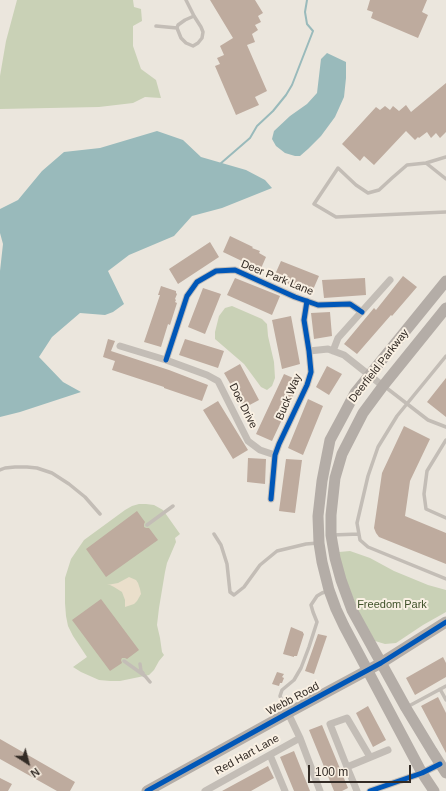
<!DOCTYPE html>
<html>
<head>
<meta charset="utf-8">
<style>
  body { margin:0 }
  #map { position:relative; width:446px; height:791px; overflow:hidden; background:#ebe6dd; font-family:Helvetica,sans-serif }
  canvas { display:block }
  .north { position:absolute; left:8px; top:743px; width:40px; height:40px; -webkit-text-stroke:3px #f9f0e3; paint-order:stroke; rotate:144deg; font-size:11px; font-weight:700; line-height:16px; text-align:center; color:#332b25 }
  .north::after { content:''; display:block; margin:auto; width:14px; height:18px; background:#332b25; clip-path:polygon(50% 0,100% 100%,50% 72%,0 100%) }
  .scale { position:absolute; left:308px; top:765px; width:103px; height:18px; box-sizing:border-box; border:2px solid #332b25; border-top:0; padding-left:5px; font-size:12px; line-height:14px; white-space:nowrap; color:#332b25; -webkit-text-stroke:3px #f9f0e3; paint-order:stroke }
</style>
</head>
<body>
<div id="map">
<canvas width="446" height="791"></canvas>
<div class="north">N</div>
<div class="scale">100 m</div>
</div>
<script>
const ctx = document.querySelector('canvas').getContext('2d');
ctx.lineJoin = 'round';
function paint(path, color) { ctx.fillStyle = color; ctx.fill(path, 'evenodd'); }
const poly = rows => new Path2D(rows.map(r => 'M' + r).join(''));
function strokePath(path, color, width, dash) { ctx.strokeStyle = color; ctx.lineWidth = width; ctx.lineCap = dash ? 'butt' : 'round'; ctx.setLineDash(dash || []); ctx.stroke(path); }
function write(font, color, halo, rows, align = 'center') {
  ctx.font = font + ' Helvetica,sans-serif'; ctx.lineWidth = 4; ctx.setLineDash([]); ctx.textBaseline = 'middle'; ctx.strokeStyle = halo; ctx.fillStyle = color; for (const [text, x, y, turn = 0] of rows) {
    ctx.save(); ctx.translate(x, y); ctx.rotate((+turn || 0) * Math.PI / 180); ctx.textAlign = isNaN(turn) ? turn : align; if (halo) ctx.strokeText(text, 0, 0); ctx.fillText(text, 0, 0); ctx.restore();
  }
}
paint(poly([
  [17,0,133,0,134,7,141,9,142,21,133,26,133,46,141,69,156,80,161,98,145,97,133,103,99,107,0,109,0,76,6,41],
  [232,306,262,319,267,324,268,336,274,362,275,378,272,386,267,390,261,387,244,364,215,339,215,332,219,316,225,308],
  [139,504,146,504,154,505,163,510,180,534,175,538,176,542,167,563,165,572,159,608,157,625,160,638,162,652,164,655,159,661,154,670,149,675,120,681,110,681,99,680,81,672,73,667,87,657,73,636,68,626,66,616,65,603,65,578,71,559,84,540,125,510,132,506],
  [350,551,370,558,394,571,428,585,446,590,446,612,423,625,396,643,385,644,375,641,358,611,340,564,339,552]
]), '#c9d1b6');
paint(poly([
  [129,577,136,580,138,583,140,589,141,594,137,601,134,604,125,607,125,600,122,592,114,587,110,585,107,585,118,583]
]), '#eadfcb');
paint(poly([
  [327,53,346,62,346,78,344,97,335,117,321,136,308,149,300,156,295,156,285,153,276,146,272,139,274,131,290,116,307,104,317,93,321,59],
  [157,131,183,140,201,157,246,170,265,180,272,188,222,208,192,216,174,236,129,255,108,271,124,304,113,312,105,315,80,313,52,337,39,357,63,382,81,392,20,412,0,417,0,271,3,244,0,233,0,209,18,200,42,171,64,152,100,148]
]), '#99babb');
strokePath(poly([
  [220,164,250,138,257,126,273,111,286,95,292,85,313,31,307,24,305,12,307,0]
]), '#99babb', 2);
paint(poly([
  [210,0,255,0,263,13,258,16,261,22,255,25,258,30,252,34,255,42,247,45,267,91,255,97,259,105,236,115,215,66,220,64,217,58,224,55,220,46,233,38],
  [370,0,427,0,422,12,428,15,418,38,371,18,373,12,367,10],
  [446,83,446,132,440,138,436,133,431,138,427,132,419,138,418,137,415,140,406,131,374,165,364,156,360,161,342,144,376,107,380,110,385,106,390,110,393,106,399,111,406,105,411,112],
  [230,236,253,247,252,248,260,251,259,253,266,257,259,273,252,270,251,268,244,265,244,262,223,252],
  [210,242,219,257,178,284,169,269],
  [281,261,319,276,312,292,273,279],
  [403,276,417,287,392,316,391,315,357,354,344,344,374,308,376,310],
  [235,278,280,296,272,315,227,295],
  [365,278,366,295,324,298,322,280],
  [161,286,176,291,176,293,177,294,175,299,176,300,175,302,177,303,170,325,168,324,161,347,144,342,160,295,158,295],
  [203,288,221,294,205,334,188,327],
  [330,312,332,336,314,339,311,313],
  [291,316,300,364,282,369,272,320],
  [108,339,115,341,111,351,169,370,208,385,202,401,164,388,164,387,112,370,115,361,103,357],
  [185,339,224,351,218,368,179,355],
  [240,364,259,400,244,408,224,373],
  [327,366,342,374,329,395,316,387],
  [284,374,300,381,272,441,256,434],
  [446,378,446,417,427,402],
  [308,399,323,406,303,455,288,448],
  [218,401,248,450,233,459,203,410],
  [404,426,430,439,410,481,405,516,446,533,446,564,379,537,376,533,374,528,382,473],
  [248,458,266,459,265,484,247,482],
  [286,459,302,460,295,513,279,511],
  [137,511,145,522,144,524,144,527,146,528,149,528,158,540,106,577,86,549],
  [101,599,139,650,127,659,125,658,122,658,121,660,122,663,110,671,72,620],
  [291,627,303,632,303,633,304,634,297,656,294,656,294,657,283,654],
  [318,634,327,636,314,674,305,671],
  [443,657,446,663,446,677,415,695,406,678],
  [277,672,284,674,282,677,284,678,282,683,280,683,279,686,272,684],
  [438,697,446,713,446,753,421,706],
  [368,706,386,740,373,747,356,713],
  [322,725,348,788,342,791,334,791,309,730],
  [0,739,75,782,70,791,57,791,0,759],
  [294,751,310,791,294,791,280,757],
  [268,766,274,778,251,791,222,791],
  [0,778,12,784,8,791,0,791]
]), '#beab9e');
strokePath(poly([
  [186,0,194,16,201,27,203,32,202,38,198,43,193,46,186,43,181,38,177,28,178,25,185,20,194,16],
  [156,26,177,28],
  [446,157,426,163,407,165,392,178,379,190,368,193,356,185,338,168,314,204,336,217,446,212],
  [426,163,446,179],
  [446,356,397,416,378,447,368,476,357,523,360,540,368,547,446,579],
  [384,386,428,420,446,427],
  [446,440,427,471,424,494,426,509,446,518],
  [0,470,5,468,15,467,27,467,37,468,52,473,69,484,85,497,100,514],
  [147,525,173,506],
  [214,534,221,545,227,564,230,592,234,595,244,587,260,565,277,551,306,544,318,543],
  [332,535,359,534],
  [124,661,145,676,150,682],
  [140,664,141,671,143,673],
  [440,689,446,700],
  [407,707,446,686],
  [287,712,280,696,282,690,294,680,301,668,309,647,317,622,313,612,311,605,317,596,322,593,328,591]
]), '#c3bdb6', 3.5);
strokePath(poly([
  [120,346,166,360,207,375,218,381,248,441,260,450,275,455],
  [309,351,328,349,344,355,383,386],
  [333,351,338,338,390,280],
  [166,360,187,296,197,282,216,271,235,270,295,297,318,305,350,304,362,312],
  [271,499,275,455,279,444,307,385,311,372,309,351,304,320,307,301],
  [288,713,300,738,320,791],
  [270,755,285,791],
  [347,767,388,750],
  [205,791,300,738],
  [357,791,347,767,330,724,347,718,370,757],
  [370,791,422,773,440,764]
]), '#c3bdb6', 7);
strokePath(poly([
  [446,308,383,386,363,413,342,454,335,478,331,515,331,535,335,558,341,580,352,610,406,708,432,751,446,773],
  [147,791,288,713,381,663,446,622],
  [434,791,422,773,344,626,336,609,329,590,322,562,319,543,318,516,322,481,330,440,344,414,355,393,446,281]
]), '#b4ada7', 11);
strokePath(poly([
  [166,360,187,296,197,282,216,271,235,270,295,297,318,305,350,304,362,312],
  [271,499,275,455,279,444,307,385,311,372,309,351,304,320,307,301],
  [147,791,288,713,381,663,446,622],
  [370,791,422,773,440,764]
]), '#0057b8', 5);
write('11px', '#332b25', '#f9f0e3', [
  ["Deer Park Lane",277,278,22],
  ["Deerfield Parkway",379,366,-52],
  ["Buck Way",289,397,-67],
  ["Doe Drive",243,406,63],
  ["Webb Road",293,699,-28],
  ["Red Hart Lane",247,755,-29]
]);
write('11px', '#3f5129', '#f9f0e3', [
  ["Freedom Park",392,605]
]);
</script>
</body>
</html>
